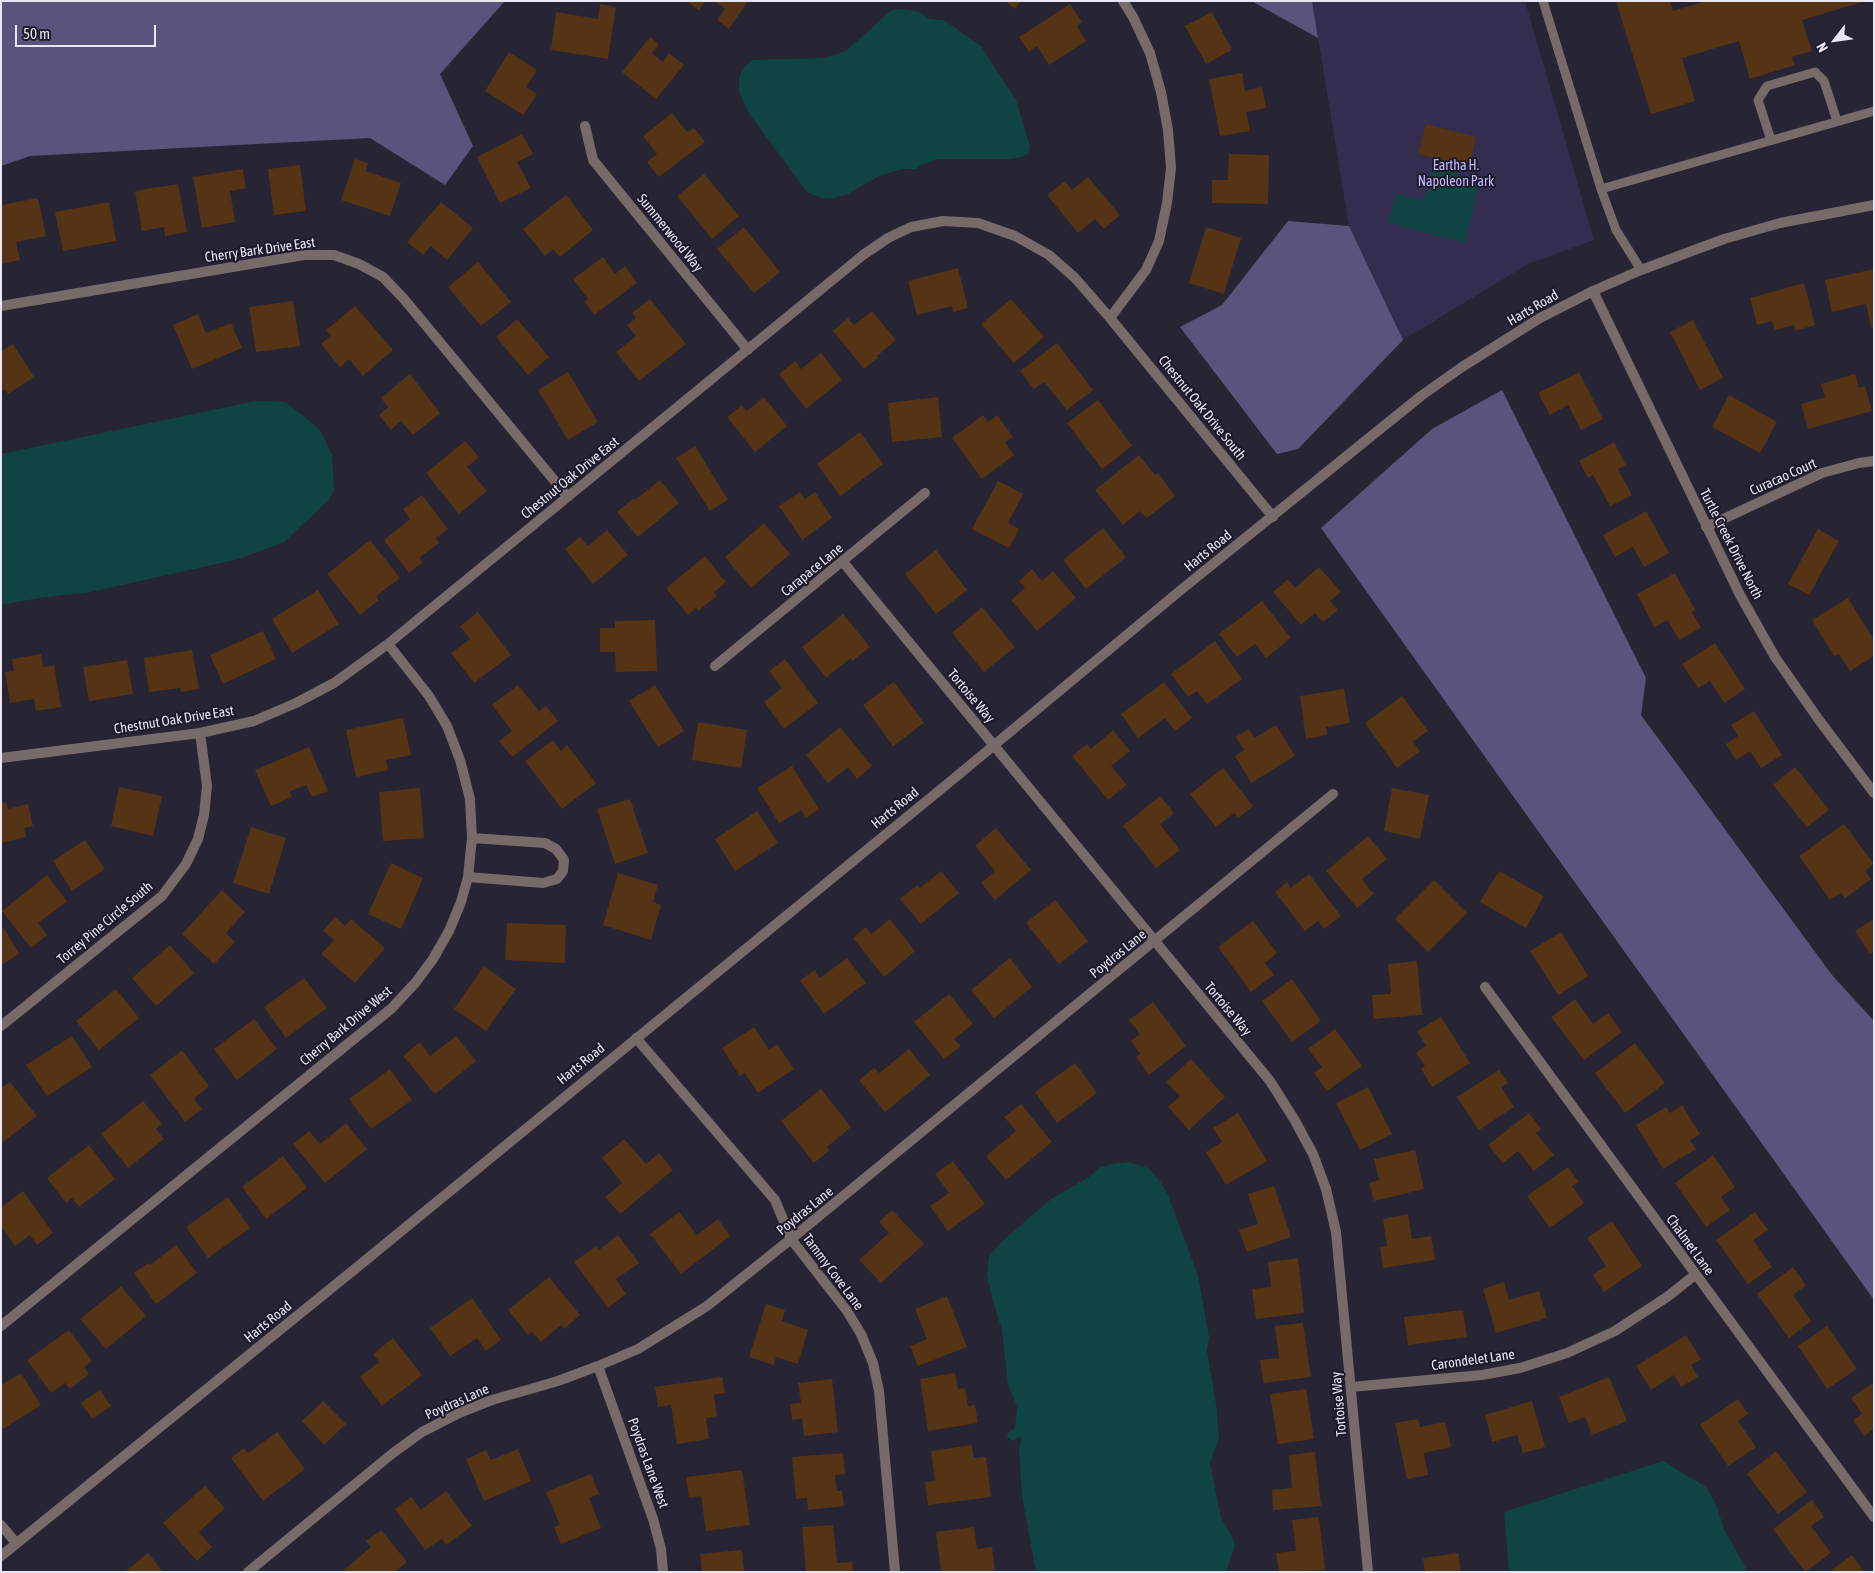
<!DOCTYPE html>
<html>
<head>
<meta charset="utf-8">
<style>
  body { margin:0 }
  #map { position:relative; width:1875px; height:1573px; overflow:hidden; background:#272434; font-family:"Asap Condensed",sans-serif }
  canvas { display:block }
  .frame { position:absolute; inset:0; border:2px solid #e8e6f2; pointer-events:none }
  .north { position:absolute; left:1810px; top:15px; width:50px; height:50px; -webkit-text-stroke:4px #1d1a2a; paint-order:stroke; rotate:240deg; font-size:14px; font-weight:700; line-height:20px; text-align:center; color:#e8e6f2 }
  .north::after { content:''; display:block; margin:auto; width:18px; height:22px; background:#e8e6f2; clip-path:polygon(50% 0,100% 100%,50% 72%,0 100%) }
  .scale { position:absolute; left:15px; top:25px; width:141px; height:22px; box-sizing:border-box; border:2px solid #e8e6f2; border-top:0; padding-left:6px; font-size:15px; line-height:18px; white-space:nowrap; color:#e8e6f2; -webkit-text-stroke:4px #1d1a2a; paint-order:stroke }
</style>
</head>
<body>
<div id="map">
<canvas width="1875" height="1573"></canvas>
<div class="frame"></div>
<div class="north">N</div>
<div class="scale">50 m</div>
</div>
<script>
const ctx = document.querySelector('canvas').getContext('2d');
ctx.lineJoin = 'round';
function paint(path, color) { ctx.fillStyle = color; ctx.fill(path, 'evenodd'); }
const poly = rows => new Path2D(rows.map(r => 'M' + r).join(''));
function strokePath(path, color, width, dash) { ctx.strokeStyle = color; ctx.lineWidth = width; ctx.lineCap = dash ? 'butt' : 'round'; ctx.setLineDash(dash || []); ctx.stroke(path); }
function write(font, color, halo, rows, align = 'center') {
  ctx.font = font + ' "Asap Condensed",sans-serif'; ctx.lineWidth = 4; ctx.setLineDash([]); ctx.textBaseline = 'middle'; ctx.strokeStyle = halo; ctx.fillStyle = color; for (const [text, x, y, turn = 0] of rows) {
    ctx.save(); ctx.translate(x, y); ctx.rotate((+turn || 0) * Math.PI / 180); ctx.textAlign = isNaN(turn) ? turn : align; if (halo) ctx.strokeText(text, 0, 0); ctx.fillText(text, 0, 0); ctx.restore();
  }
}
paint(poly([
  [1312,1,1525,1,1594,240,1528,264,1403,340,1349,226]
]), '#352d50');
paint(poly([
  [1,1,505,1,440,74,473,146,445,185,370,138,30,156,1,166],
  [1253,1,1312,1,1318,38,1255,3],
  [1288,221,1349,226,1403,340,1298,449,1277,454,1180,327,1222,305],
  [1502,390,1646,678,1641,715,1832,975,1874,1021,1874,1300,1321,528,1432,429]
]), '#5b537b');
paint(poly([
  [903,9,919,12,930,19,944,20,981,46,1016,100,1030,146,1028,154,1022,157,1010,159,937,159,921,165,916,169,903,169,881,175,846,195,834,198,821,198,807,192,748,112,739,92,739,77,745,66,752,60,825,58,846,51,887,14,893,10],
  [1433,167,1480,180,1465,243,1388,223,1396,194,1424,200],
  [256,401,286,402,320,430,332,455,334,490,328,501,284,542,239,559,91,592,39,598,1,605,1,454],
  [1128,1162,1148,1168,1160,1181,1168,1195,1198,1275,1209,1337,1207,1351,1216,1404,1219,1438,1210,1463,1221,1518,1232,1536,1235,1546,1226,1572,1036,1572,1022,1496,1019,1448,1022,1438,1019,1437,1013,1441,1007,1437,1008,1433,1015,1428,1017,1407,1008,1384,1002,1330,992,1298,987,1275,989,1257,1000,1243,1051,1199,1089,1177,1099,1168,1112,1164],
  [1663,1461,1706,1487,1716,1504,1724,1529,1748,1572,1509,1572,1504,1512]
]), '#104344');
paint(poly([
  [687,1,705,1,699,10],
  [715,1,748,1,729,29,717,20,725,9],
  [1005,1,1021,1,1015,9],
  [1616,1,1670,1,1673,11,1706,1,1862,2,1802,20,1812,51,1792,57,1795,65,1750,79,1739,41,1682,58,1695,101,1651,114],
  [600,4,616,7,608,59,551,50,556,12,598,19],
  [1070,4,1082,22,1077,26,1086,41,1049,65,1037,46,1029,52,1019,37],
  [1212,12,1232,50,1206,64,1185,26],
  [650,37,659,44,652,53,663,62,669,53,684,65,656,99,622,72],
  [509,52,537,70,526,87,537,94,523,115,485,91],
  [1242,73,1245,91,1262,87,1266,108,1246,112,1250,131,1220,136,1209,79],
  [672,113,687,132,694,128,705,142,659,177,647,162,657,154,643,136],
  [1426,124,1476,137,1469,167,1418,154],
  [522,134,533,154,517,162,531,188,500,203,477,157],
  [1229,154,1269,155,1268,204,1212,203,1212,180,1228,180],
  [355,159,368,163,366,171,401,183,390,216,341,200],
  [300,165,306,211,274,215,268,169],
  [243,169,246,188,230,191,235,222,202,228,193,177],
  [704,174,739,216,712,239,677,196],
  [1088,177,1120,215,1104,229,1095,219,1078,233,1047,195,1065,181,1072,190],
  [178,184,187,232,165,236,164,227,142,231,135,191],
  [566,195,593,230,560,257,553,249,545,256,523,229],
  [38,198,46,236,16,242,20,260,1,264,1,205],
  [109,202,116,241,63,251,55,212],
  [441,202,473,228,447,260,431,246,423,255,407,242],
  [744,227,780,272,754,293,717,249],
  [1206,227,1241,238,1224,294,1189,283],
  [603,257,615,274,625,266,637,283,594,315,585,302,588,299,573,279],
  [478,262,511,302,481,326,448,287],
  [958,268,968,308,953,312,952,306,917,315,908,281],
  [1874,269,1874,327,1871,328,1866,304,1832,312,1825,280],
  [1804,283,1815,325,1795,331,1794,325,1775,330,1772,321,1757,325,1750,298],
  [650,299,686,344,639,381,616,352,636,336,627,325,636,318,632,313],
  [1011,299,1044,337,1014,363,981,324],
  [293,301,300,346,256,352,249,307],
  [355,306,393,350,363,376,349,359,340,367,321,344,331,335,326,330],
  [872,311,896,340,877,356,878,358,864,369,833,331,848,318,854,325],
  [198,314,206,333,231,323,242,348,192,369,173,325],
  [517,319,549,357,528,375,496,337],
  [1693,320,1723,378,1700,390,1670,332],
  [1057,343,1093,390,1067,410,1044,382,1034,389,1020,371],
  [13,344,34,377,8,394,5,389,1,392,1,351],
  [821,353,842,380,806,409,779,374,795,361,801,369],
  [568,372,598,422,568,440,538,390],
  [1579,372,1603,419,1581,430,1568,405,1550,415,1538,393],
  [410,374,440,413,413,435,401,421,391,430,379,415,388,407,381,398],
  [1855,374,1859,388,1865,386,1872,411,1808,429,1801,404,1825,397,1821,384],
  [1729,395,1777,422,1760,453,1712,427],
  [764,397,787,426,755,452,727,417,742,405,747,411],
  [938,397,942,437,892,442,888,403],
  [1098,400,1132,446,1102,469,1067,423],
  [983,415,988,422,997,415,1013,437,1005,442,1014,455,982,479,952,438],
  [860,432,883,464,840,496,817,464],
  [465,441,479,457,467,467,487,491,459,514,426,473],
  [1614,442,1626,465,1618,469,1632,495,1610,506,1593,475,1588,478,1579,461],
  [695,446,728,500,710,511,676,458],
  [1139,455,1155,475,1158,473,1175,496,1147,518,1140,511,1123,525,1095,490],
  [660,480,679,503,638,537,617,512,634,498,635,500],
  [998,481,1023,494,1008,523,1019,529,1009,548,972,529],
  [800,492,805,499,815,492,832,518,802,540,779,506],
  [422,495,448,529,436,538,439,543,419,558,423,562,409,573,384,540,410,519,403,509],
  [1646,511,1669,553,1644,567,1633,547,1615,557,1603,535],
  [764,523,790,554,751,588,725,557],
  [1103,528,1126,557,1086,589,1063,560],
  [1818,529,1839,541,1809,595,1788,584],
  [607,530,628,555,593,584,565,549,580,537,588,546],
  [370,540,400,578,376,596,379,600,360,615,327,574],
  [936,550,967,590,936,614,905,574],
  [705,556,726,582,714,592,717,596,698,611,696,608,688,615,666,588],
  [1319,567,1341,592,1330,601,1338,610,1323,622,1315,613,1301,625,1273,592,1288,579,1295,588],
  [1032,569,1042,581,1053,571,1076,598,1037,631,1011,600,1025,588,1019,581],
  [1675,573,1695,610,1692,612,1701,628,1679,640,1668,620,1654,627,1637,594],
  [318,590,339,624,292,653,272,619],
  [1848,598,1874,640,1874,656,1850,671,1839,654,1834,656,1812,620],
  [1262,601,1291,638,1266,658,1255,644,1237,657,1219,634],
  [982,607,1015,647,984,672,952,633],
  [478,612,511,655,474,683,451,653,470,639,460,626],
  [843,614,870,647,852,661,851,658,826,678,802,647],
  [655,620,657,671,616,672,615,652,600,652,600,628,615,628,615,621],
  [263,631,276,659,223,684,210,655],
  [1215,641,1242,679,1207,704,1197,691,1188,697,1171,674],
  [1715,643,1745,689,1724,703,1710,681,1698,688,1682,664],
  [192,650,199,689,181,692,180,688,149,692,144,658],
  [41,654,43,667,54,665,61,707,36,711,34,699,10,703,5,672,14,671,12,659],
  [785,659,818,703,784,729,764,702,782,688,769,671],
  [127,660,133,694,89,701,83,667],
  [894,682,924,723,893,746,863,705],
  [1164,682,1192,718,1175,731,1165,718,1138,738,1121,714],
  [518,685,539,711,546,706,558,721,512,757,499,741,512,731,492,705],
  [655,685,684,731,658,747,629,701],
  [1344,689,1350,723,1326,727,1327,735,1306,739,1300,696],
  [1402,696,1428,731,1413,742,1420,751,1397,768,1365,723],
  [1754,711,1782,755,1761,768,1750,751,1736,760,1726,744,1738,736,1731,725],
  [403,718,411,755,386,760,388,770,356,777,346,730],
  [698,722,747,730,741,768,692,760],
  [1276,725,1295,756,1251,783,1235,756,1244,750,1236,737,1249,729,1254,738],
  [840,727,872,766,857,779,848,767,828,783,806,755],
  [1113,730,1130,751,1111,766,1127,785,1108,800,1072,756,1087,744,1091,749],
  [553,740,561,751,567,745,596,783,562,809,525,761],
  [309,747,328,791,312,797,306,785,289,792,292,797,271,806,255,770],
  [792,766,819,809,806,818,801,810,779,823,757,788],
  [1795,767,1829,810,1807,827,1773,785],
  [1223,768,1253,806,1238,818,1234,813,1216,827,1190,794],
  [119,787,162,796,153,836,111,826],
  [420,788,424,838,383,841,379,792],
  [1392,788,1429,795,1420,839,1384,831],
  [1160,796,1174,813,1160,824,1180,850,1156,868,1123,826],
  [630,799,648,853,615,864,597,809],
  [6,802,8,809,28,804,33,826,24,828,26,837,1,843,1,803],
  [757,811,778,843,735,871,715,839],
  [1844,824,1874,864,1865,871,1871,879,1845,898,1841,893,1830,900,1799,856],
  [251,827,286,838,269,894,233,883],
  [996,828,1031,870,995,900,981,883,995,871,975,846],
  [1368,836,1387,859,1362,879,1374,894,1357,908,1326,871],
  [85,840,105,869,72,891,53,861],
  [391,863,423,878,401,929,368,914],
  [941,871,959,893,921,924,900,899,917,885,920,888],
  [1499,871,1544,896,1526,928,1480,902],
  [618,873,658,885,653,902,661,905,651,940,603,925],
  [1309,874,1341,916,1324,929,1318,921,1305,931,1275,892,1287,882,1291,888],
  [47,875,67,901,38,923,47,935,31,948,2,911],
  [1434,880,1467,913,1428,952,1395,919],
  [222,890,245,912,226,933,235,942,214,964,182,934],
  [1055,900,1088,941,1059,964,1026,923],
  [335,917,345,926,351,919,385,948,355,983,321,954,334,940,323,931],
  [890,919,915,951,884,977,853,938,866,927,871,934],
  [1874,919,1874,951,1870,954,1855,931],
  [1253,921,1277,953,1265,963,1274,975,1251,992,1218,947],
  [507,923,566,925,565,963,505,960],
  [4,928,19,954,1,965,1,929],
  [1561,932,1588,976,1558,995,1530,951],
  [170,945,194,973,156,1006,132,978],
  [847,958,866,983,824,1014,800,980,815,970,820,978],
  [1010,958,1032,987,994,1018,971,990],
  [1417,961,1422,1015,1374,1019,1372,995,1391,994,1388,964],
  [484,966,516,989,486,1031,454,1009],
  [304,978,327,1008,286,1038,264,1007],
  [1292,979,1321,1021,1292,1042,1262,1001],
  [116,989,139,1018,99,1050,76,1021],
  [949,994,973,1024,954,1039,961,1046,944,1059,914,1022],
  [1575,999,1593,1024,1608,1013,1622,1032,1584,1060,1551,1017],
  [1153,1002,1186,1046,1149,1075,1136,1057,1140,1054,1131,1041,1140,1034,1129,1020],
  [1441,1017,1470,1063,1432,1087,1421,1069,1425,1066,1416,1053,1426,1046,1417,1031],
  [254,1019,277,1049,237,1080,214,1049],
  [754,1027,769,1050,777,1044,794,1069,758,1093,745,1073,740,1076,722,1048],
  [1335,1029,1362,1066,1327,1091,1314,1073,1322,1067,1308,1049],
  [72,1036,92,1067,47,1096,26,1065],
  [456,1036,476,1061,435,1094,403,1056,420,1042,430,1056],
  [1635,1043,1665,1083,1625,1113,1595,1073],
  [909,1049,930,1075,885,1112,859,1080,874,1068,879,1073],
  [182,1050,209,1086,194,1099,202,1109,185,1122,150,1075],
  [1191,1059,1225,1097,1189,1130,1168,1107,1180,1096,1166,1082],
  [1075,1063,1097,1093,1057,1123,1035,1092],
  [390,1069,412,1100,371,1129,349,1099],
  [1499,1070,1508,1083,1501,1087,1514,1107,1479,1130,1457,1097],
  [10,1082,37,1116,3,1142,1,1140,1,1088],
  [1368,1087,1392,1134,1360,1150,1336,1103],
  [821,1089,851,1127,827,1147,830,1150,814,1163,781,1121],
  [143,1101,162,1124,156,1129,164,1139,128,1168,101,1134],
  [1021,1104,1052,1142,1006,1180,986,1156,1016,1131,1004,1117],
  [1682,1105,1700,1134,1690,1140,1696,1149,1663,1169,1636,1125,1666,1107,1670,1113],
  [1238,1113,1267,1161,1226,1185,1206,1152,1222,1142,1213,1128],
  [1529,1113,1541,1129,1536,1133,1554,1155,1534,1171,1518,1151,1503,1163,1488,1145],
  [346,1123,367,1149,325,1183,293,1144,309,1131,320,1144],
  [624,1139,646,1164,659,1153,673,1170,620,1214,605,1197,622,1183,602,1158],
  [89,1145,115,1179,79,1207,72,1198,66,1203,47,1178],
  [1415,1150,1424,1189,1374,1201,1369,1183,1379,1180,1374,1159],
  [1713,1155,1735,1187,1721,1197,1730,1210,1706,1227,1675,1183],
  [283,1156,307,1188,266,1219,242,1187],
  [953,1161,985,1204,948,1231,930,1206,949,1193,935,1174],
  [1568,1167,1579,1182,1572,1186,1584,1203,1550,1228,1527,1196],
  [1274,1186,1291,1237,1247,1252,1239,1230,1258,1224,1248,1194],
  [23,1191,53,1233,37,1245,30,1235,15,1246,1,1226,1,1207],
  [228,1197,250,1228,208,1258,186,1227],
  [892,1210,924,1244,881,1283,859,1260,889,1233,879,1222],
  [679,1212,697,1235,718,1219,730,1236,681,1274,650,1234],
  [1755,1212,1768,1230,1753,1240,1772,1267,1748,1284,1716,1240],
  [1408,1214,1412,1239,1431,1236,1435,1260,1383,1268,1380,1247,1387,1246,1383,1219],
  [1612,1221,1642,1266,1604,1292,1593,1275,1606,1266,1587,1238],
  [618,1235,639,1263,616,1279,626,1294,608,1308,574,1262,596,1246,599,1250],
  [176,1245,197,1273,156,1304,134,1273,148,1263,150,1265],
  [1298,1258,1304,1313,1256,1319,1252,1289,1271,1287,1268,1262],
  [1793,1267,1806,1285,1793,1295,1811,1321,1789,1338,1757,1294],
  [549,1277,580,1315,564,1329,561,1325,541,1342,532,1332,528,1335,508,1310],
  [1504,1282,1509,1300,1539,1291,1547,1318,1496,1333,1483,1289],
  [121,1286,146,1316,106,1349,80,1319],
  [947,1296,967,1347,918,1366,910,1346,927,1339,915,1309],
  [472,1298,501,1340,486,1351,477,1338,450,1356,430,1328],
  [766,1304,785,1310,782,1321,808,1330,798,1364,776,1357,774,1365,749,1357],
  [1463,1310,1467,1337,1408,1345,1404,1317],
  [1303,1323,1311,1377,1263,1383,1260,1360,1279,1358,1275,1326],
  [1827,1326,1857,1369,1827,1389,1798,1346],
  [69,1330,92,1361,84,1367,89,1374,70,1389,65,1383,51,1393,27,1360],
  [1686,1335,1701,1359,1691,1365,1698,1377,1681,1387,1674,1375,1651,1390,1636,1366],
  [393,1338,422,1375,382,1406,360,1377,379,1362,373,1354],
  [21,1373,41,1405,1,1430,1,1385],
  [955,1373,958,1389,965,1388,968,1406,975,1405,978,1423,928,1431,920,1379],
  [722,1377,725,1393,714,1395,717,1416,706,1418,709,1439,677,1444,671,1405,658,1407,655,1387],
  [1609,1377,1627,1421,1592,1435,1585,1417,1569,1423,1559,1397],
  [832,1379,838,1432,804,1436,802,1419,792,1420,790,1404,801,1403,798,1383],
  [1874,1382,1874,1429,1864,1436,1853,1420,1862,1414,1851,1398],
  [1306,1389,1314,1439,1278,1444,1270,1394],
  [100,1390,111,1406,92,1419,81,1403],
  [1738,1399,1748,1414,1738,1421,1756,1447,1728,1466,1700,1425],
  [323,1401,346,1424,324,1445,302,1421],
  [1532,1401,1545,1447,1523,1453,1517,1435,1492,1442,1485,1415],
  [1418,1419,1420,1427,1445,1422,1451,1447,1424,1453,1428,1475,1407,1479,1395,1423],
  [277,1432,305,1469,263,1501,231,1458,244,1448,248,1453],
  [972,1445,974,1458,986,1457,991,1497,928,1505,925,1482,935,1481,931,1451],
  [518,1449,531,1481,484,1501,466,1459,486,1450,491,1460],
  [1776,1451,1807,1492,1778,1514,1747,1474],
  [1315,1452,1321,1506,1273,1510,1272,1490,1292,1488,1289,1455],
  [843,1453,845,1474,835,1475,837,1491,842,1491,844,1506,808,1510,807,1498,796,1499,792,1457],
  [742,1470,750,1525,706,1531,701,1496,689,1498,686,1477],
  [591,1474,599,1494,589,1498,601,1528,561,1544,554,1527,560,1525,546,1492],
  [205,1486,225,1508,199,1532,212,1547,197,1561,163,1523],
  [446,1491,472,1526,446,1545,442,1539,425,1550,395,1509,411,1497,421,1510],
  [1812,1500,1824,1517,1811,1526,1831,1553,1805,1572,1773,1529],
  [1319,1517,1325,1570,1279,1572,1276,1553,1296,1551,1292,1520],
  [833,1525,837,1563,852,1562,853,1572,806,1572,802,1527],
  [974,1527,977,1549,992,1547,995,1572,941,1572,936,1532],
  [381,1530,407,1562,395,1572,346,1572,344,1570,371,1547,366,1541],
  [742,1550,744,1572,702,1572,700,1554],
  [148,1553,163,1572,125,1572],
  [1458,1553,1461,1572,1425,1572,1423,1558],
  [1852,1555,1864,1572,1829,1572]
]), '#553315');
strokePath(poly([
  [1543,1,1601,189],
  [1771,140,1758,100,1767,86,1815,72,1824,81,1837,121],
  [1641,270,1616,230,1601,189,1874,111]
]), '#766b69', 9);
strokePath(poly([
  [585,126,593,160,748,350],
  [1593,291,1740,595,1775,657,1819,720,1874,793],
  [1,306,304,255,334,255,359,264,383,277,404,299,568,497],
  [1110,318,1146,270,1159,241,1167,203,1171,168,1168,130,1161,92,1150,53,1133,17,1123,1],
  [1706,527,1822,473,1859,463,1874,461],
  [843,562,1270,1081,1294,1119,1313,1154,1326,1189,1336,1232,1368,1572],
  [715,666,925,493],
  [1,758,200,733,254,721,296,703,334,683,388,644,863,255,888,238,911,227,943,221,978,223,1015,236,1049,255,1075,278,1110,318,1273,517],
  [468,877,543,883,557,879,563,871,564,860,556,849,545,843,472,838],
  [1485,987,1874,1517],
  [1,1026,162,896,186,864,198,839,204,815,207,786,200,733],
  [636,1038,775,1200,791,1239,847,1311,861,1334,873,1363,879,1391,895,1572],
  [1,1326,392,1008,416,982,433,959,449,931,461,902,468,877,472,838,470,799,460,760,447,726,429,696,388,644],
  [598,1366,653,1519,661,1549,663,1572],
  [1351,1387,1482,1375,1520,1368,1567,1353,1615,1331,1667,1297,1695,1275],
  [1,1525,16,1543],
  [248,1572,393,1453,422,1432,459,1413,492,1400,558,1381,598,1366,638,1349,707,1306,791,1239,1333,794]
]), '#766b69', 10);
strokePath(poly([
  [1,1556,350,1273,957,776,1182,589,1421,396,1462,367,1540,318,1593,291,1641,270,1724,239,1780,223,1874,205]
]), '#766b69', 10);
write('14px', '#c3b6fa', '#1d1a2a', [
  ["Eartha H.",1456,166],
  ["Napoleon Park",1456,182]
]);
write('14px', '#e8e6f2', '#1d1a2a', [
  ["Summerwood Way",670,233,51],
  ["Cherry Bark Drive East",260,250,-8],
  ["Harts Road",1533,308,-30],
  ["Chestnut Oak Drive South",1202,408,51],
  ["Curacao Court",1783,477,-24],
  ["Chestnut Oak Drive East",570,478,-39],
  ["Turtle Creek Drive North",1731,544,63],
  ["Harts Road",1208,551,-39],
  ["Carapace Lane",812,570,-39],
  ["Tortoise Way",971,696,50],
  ["Chestnut Oak Drive East",174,720,-9],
  ["Harts Road",895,808,-39],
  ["Torrey Pine Circle South",105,923,-40],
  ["Poydras Lane",1118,954,-39],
  ["Tortoise Way",1228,1009,50],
  ["Cherry Bark Drive West",346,1026,-40],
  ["Harts Road",581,1064,-39],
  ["Poydras Lane",805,1211,-39],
  ["Chalmet Lane",1690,1245,54],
  ["Tammy Cove Lane",833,1272,53],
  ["Harts Road",268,1322,-39],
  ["Carondelet Lane",1473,1360,-8],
  ["Poydras Lane",457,1402,-24],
  ["Tortoise Way",1339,1404,-95],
  ["Poydras Lane West",648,1463,70]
]);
</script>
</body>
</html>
